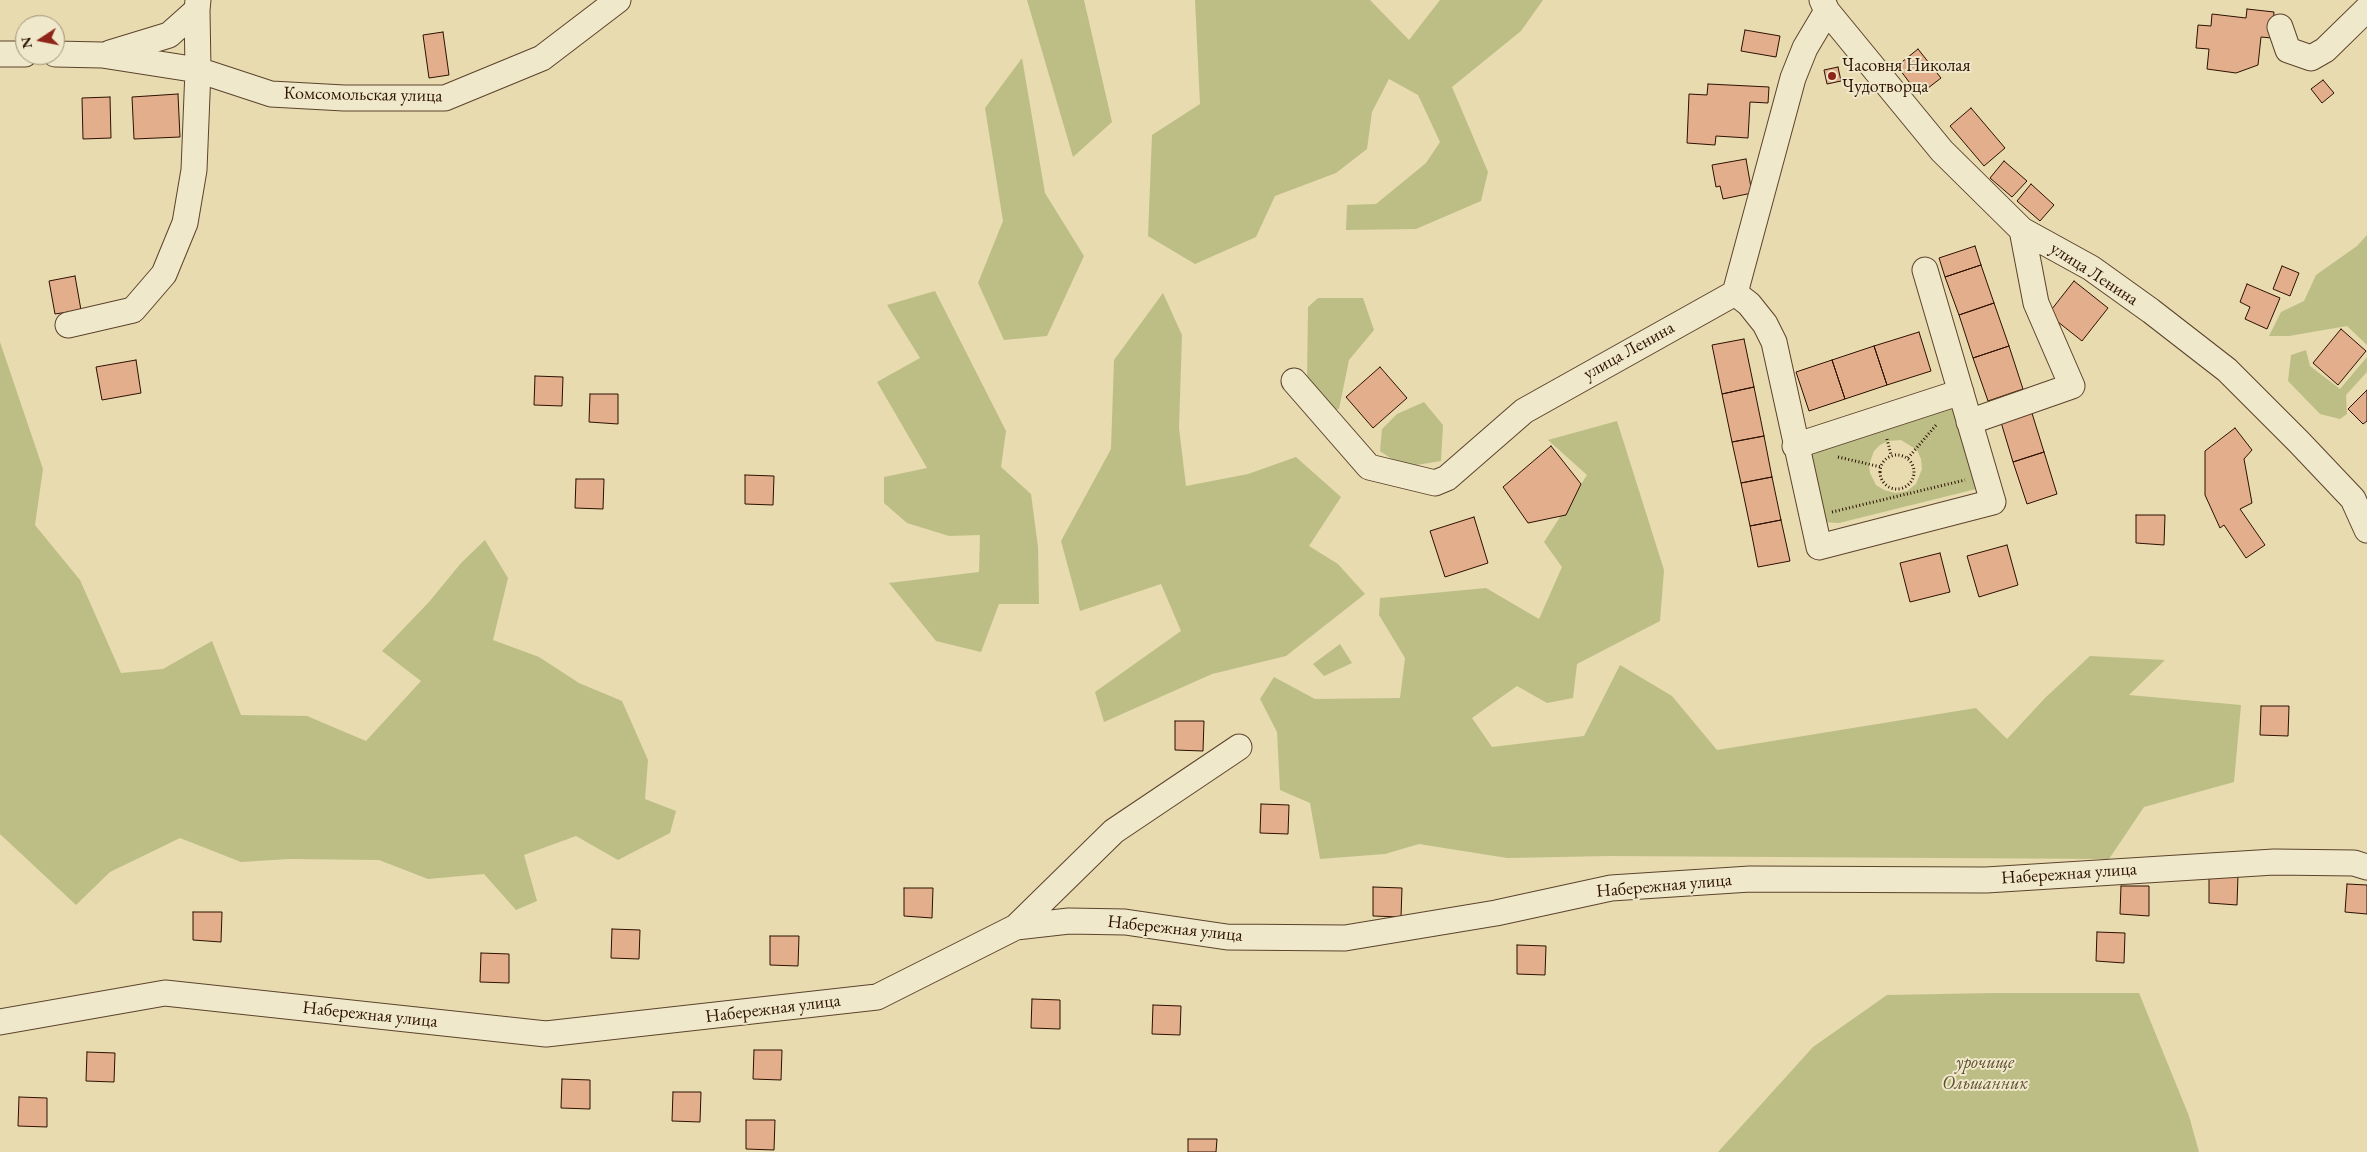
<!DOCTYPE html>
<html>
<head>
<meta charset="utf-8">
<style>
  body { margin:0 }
  #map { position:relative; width:2367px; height:1152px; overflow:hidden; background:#e7dbaf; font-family:"EB Garamond",serif }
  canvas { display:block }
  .north { position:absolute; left:15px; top:15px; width:50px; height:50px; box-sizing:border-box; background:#efe8cb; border:1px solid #a1927a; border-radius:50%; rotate:259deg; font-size:14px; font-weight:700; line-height:20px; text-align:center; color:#2d1000 }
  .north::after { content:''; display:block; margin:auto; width:18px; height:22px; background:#8f2418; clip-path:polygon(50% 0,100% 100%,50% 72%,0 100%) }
</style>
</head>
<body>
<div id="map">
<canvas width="2367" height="1152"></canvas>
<div class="north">N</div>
</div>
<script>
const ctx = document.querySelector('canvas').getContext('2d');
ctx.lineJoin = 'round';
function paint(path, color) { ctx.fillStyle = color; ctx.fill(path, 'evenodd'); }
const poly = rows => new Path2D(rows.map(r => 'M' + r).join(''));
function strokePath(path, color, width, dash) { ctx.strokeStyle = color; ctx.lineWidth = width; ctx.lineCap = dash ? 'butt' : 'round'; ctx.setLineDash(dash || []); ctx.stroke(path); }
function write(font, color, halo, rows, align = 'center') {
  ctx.font = font + ' "EB Garamond",serif'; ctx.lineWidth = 4; ctx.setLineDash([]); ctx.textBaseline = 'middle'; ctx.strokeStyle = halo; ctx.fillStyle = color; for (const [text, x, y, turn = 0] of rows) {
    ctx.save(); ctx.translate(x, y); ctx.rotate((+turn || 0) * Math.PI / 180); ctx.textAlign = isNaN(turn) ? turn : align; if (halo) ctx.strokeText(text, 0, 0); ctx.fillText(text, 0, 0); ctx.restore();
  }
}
paint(poly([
  [1027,0,1084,0,1112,122,1073,157],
  [1195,0,1370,0,1409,40,1440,0,1543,0,1521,31,1452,87,1488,172,1481,201,1416,229,1346,230,1347,205,1376,204,1426,163,1440,142,1418,95,1389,79,1372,112,1367,149,1336,173,1275,196,1256,237,1195,264,1148,236,1152,135,1200,104],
  [1022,58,1045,193,1084,256,1047,336,1004,340,978,283,1003,221,985,108],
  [2367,235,2367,345,2347,326,2289,336,2269,336,2281,312,2304,301,2316,275,2357,246],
  [935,291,1006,431,1001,467,1031,494,1038,547,1039,604,999,604,981,652,936,641,889,583,979,572,980,535,949,536,907,523,884,503,884,477,927,468,877,382,920,358,887,305],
  [1163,293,1182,335,1179,428,1186,486,1248,474,1296,457,1341,497,1309,546,1338,564,1365,594,1286,656,1212,674,1104,722,1095,692,1181,631,1161,584,1080,611,1061,541,1111,449,1114,360],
  [1318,298,1363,298,1374,330,1349,360,1339,409,1325,411,1307,382,1308,307],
  [0,342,43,469,35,525,80,580,121,673,163,669,212,641,241,715,307,716,366,741,421,681,382,651,429,602,461,563,485,540,508,578,493,640,539,657,579,683,622,701,648,760,645,799,676,811,670,833,618,860,576,836,524,855,537,901,516,910,484,874,428,879,379,860,289,859,241,862,180,838,110,872,76,905,0,834],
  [2306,350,2310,366,2340,389,2367,357,2367,372,2346,395,2347,414,2340,419,2320,414,2288,381,2291,355],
  [1424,402,1443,425,1441,461,1404,467,1380,451,1382,429,1397,414],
  [1947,407,1958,409,1978,479,1976,489,1839,523,1819,522,1804,460,1819,446],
  [1901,440,1917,450,1921,459,1922,469,1916,484,1907,491,1895,493,1884,490,1876,485,1870,473,1869,465,1874,451,1880,445,1888,441],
  [1617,421,1664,570,1660,621,1577,664,1573,698,1547,703,1517,686,1472,718,1492,747,1584,736,1620,665,1672,696,1717,750,1976,708,2007,739,2045,698,2090,656,2165,660,2129,695,2241,705,2234,782,2144,807,2109,859,1610,856,1507,858,1419,844,1385,854,1320,859,1310,803,1280,790,1277,732,1260,699,1274,677,1315,699,1400,698,1405,658,1379,615,1380,598,1486,588,1539,619,1562,567,1544,542,1587,475,1548,440],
  [1340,644,1352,663,1324,676,1313,664],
  [1993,993,2139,993,2189,1116,2199,1152,1718,1152,1813,1047,1887,995]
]), '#bdbe86');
const building = poly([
  [2247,9,2274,12,2272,38,2261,37,2258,65,2236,73,2207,69,2209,49,2196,48,2198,25,2211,26,2212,14,2246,18,2247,9],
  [1745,30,1780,36,1776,57,1741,51,1745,30],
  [443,32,449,75,429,78,423,35,443,32],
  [1918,49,1941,78,1919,95,1897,66,1918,49],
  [1838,67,1841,81,1827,84,1824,70,1838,67],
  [2323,80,2334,93,2322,103,2311,89,2323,80],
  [1708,84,1769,87,1768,103,1750,102,1748,138,1716,136,1715,145,1687,143,1689,94,1707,95,1708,84],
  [178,94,180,137,134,139,132,97,178,94],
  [110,97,111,138,83,139,82,98,110,97],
  [1971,108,2005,148,1984,166,1950,126,1971,108],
  [1746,159,1752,193,1723,199,1720,186,1716,187,1712,165,1746,159],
  [2004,161,2027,181,2012,197,1990,178,2004,161],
  [2031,184,2054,205,2040,221,2017,201,2031,184],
  [1975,246,1981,265,1945,277,1939,258,1975,246],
  [1981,265,1994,303,1959,315,1945,277,1981,265],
  [2282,266,2299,273,2290,296,2273,289,2282,266],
  [75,276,81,310,55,314,49,281,75,276],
  [2074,281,2108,308,2082,341,2048,314,2074,281],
  [2247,284,2280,298,2267,329,2245,319,2250,307,2240,302,2247,284],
  [1994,303,2009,346,1973,358,1959,315,1994,303],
  [2341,329,2366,351,2338,385,2313,363,2341,329],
  [1919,332,1931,371,1887,385,1874,346,1919,332],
  [1744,339,1754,387,1722,394,1712,345,1744,339],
  [1874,346,1887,385,1845,399,1832,360,1874,346],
  [2009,346,2023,389,1988,401,1973,358,2009,346],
  [136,360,141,393,102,400,96,367,136,360],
  [1832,360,1845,399,1809,411,1796,372,1832,360],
  [1380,367,1407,398,1373,428,1346,397,1380,367],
  [535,376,563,377,562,406,534,405,535,376],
  [1754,387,1764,436,1732,442,1722,394,1754,387],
  [2367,390,2367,421,2363,424,2348,409,2367,390],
  [590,394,618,394,618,424,589,422,590,394],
  [2031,410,2044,452,2013,462,2000,419,2031,410],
  [2235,428,2252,450,2244,459,2252,503,2240,509,2265,545,2246,558,2224,525,2220,528,2205,495,2205,451,2235,428],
  [1764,436,1772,477,1741,483,1732,442,1764,436],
  [1551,446,1581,484,1566,515,1528,523,1503,487,1551,446],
  [2044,452,2057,494,2027,504,2013,462,2044,452],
  [745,475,774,476,773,505,745,504,745,475],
  [1772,477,1781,520,1750,526,1741,483,1772,477],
  [576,479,604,479,603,509,575,508,576,479],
  [2136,515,2165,515,2164,545,2136,543,2136,515],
  [1474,517,1488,563,1445,577,1430,531,1474,517],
  [1781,520,1790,561,1758,567,1750,526,1781,520],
  [2007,545,2018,585,1979,597,1967,556,2007,545],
  [1940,553,1950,592,1910,602,1900,563,1940,553],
  [2261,706,2289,706,2288,736,2260,735,2261,706],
  [1175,721,1204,721,1203,751,1175,750,1175,721],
  [1261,804,1289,805,1288,834,1260,833,1261,804],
  [2209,874,2238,875,2237,905,2209,903,2209,874],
  [2347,884,2367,885,2367,914,2345,912,2347,884],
  [2121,886,2149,886,2149,916,2120,914,2121,886],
  [1373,887,1402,888,1401,917,1373,916,1373,887],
  [904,888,933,888,932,918,904,916,904,888],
  [193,912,222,912,221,942,193,940,193,912],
  [612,929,640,930,639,959,611,958,612,929],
  [2097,932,2125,933,2124,963,2096,961,2097,932],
  [770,936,799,936,798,966,770,965,770,936],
  [1517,945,1546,946,1545,975,1517,974,1517,945],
  [481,953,509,954,509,983,480,982,481,953],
  [1032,999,1060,1000,1060,1029,1031,1028,1032,999],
  [1153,1005,1181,1006,1180,1035,1152,1034,1153,1005],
  [754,1050,782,1050,781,1080,753,1079,754,1050],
  [87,1052,115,1053,114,1082,86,1081,87,1052],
  [562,1079,590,1080,590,1109,561,1108,562,1079],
  [673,1092,701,1092,700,1122,672,1121,673,1092],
  [19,1097,47,1098,47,1127,18,1126,19,1097],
  [746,1120,775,1120,774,1150,746,1149,746,1120],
  [1188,1139,1217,1139,1216,1152,1188,1152,1188,1139]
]);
paint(building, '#e2ae8c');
strokePath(building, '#2d1000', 1);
const minor = poly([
  [1822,0,1827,11,1942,151,2022,230,2091,268,2151,311,2227,370,2299,442,2353,499,2367,530],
  [2280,27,2288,50,2311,58,2325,50,2367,9],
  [110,53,169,35,197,10,198,0],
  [0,54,25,54],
  [55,54,102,55,198,70,271,94,344,98,445,98,542,58,618,0],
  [1735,293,1749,304,1765,324,1774,342,1819,547,1993,502,1925,270],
  [68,325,133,310,164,274,185,223,194,170,198,70,197,10],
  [1294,381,1369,467,1435,483,1447,478,1524,411,1735,293,1793,78,1805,48,1827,11],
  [1969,422,2072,386,2036,303,2022,230],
  [1795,446,1961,392],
  [1016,927,1114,831,1239,747],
  [0,1022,165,993,546,1034,877,997,1016,927,1069,921,1125,922,1227,937,1345,938,1496,913,1611,888,1750,879,1986,880,2274,862,2354,863,2367,867]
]);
strokePath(minor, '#5c432c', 27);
strokePath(poly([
  [1887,439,1891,455],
  '1880 472a17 17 0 1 1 34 0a17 17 0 1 1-34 0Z',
  [1838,457,1881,467],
  [1908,458,1937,424],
  [1832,512,1965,480]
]), '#2d1000', 3, [1, 2.5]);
strokePath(minor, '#efe8cb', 25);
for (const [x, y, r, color] of [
  [1832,76,5,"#8f2418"]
]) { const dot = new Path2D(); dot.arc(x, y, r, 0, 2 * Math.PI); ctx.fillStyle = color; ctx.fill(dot); strokePath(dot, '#efe8cb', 2); }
write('18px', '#2d1000', '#efe8cb', [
  ["Часовня Николая",1842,66],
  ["Чудотворца",1842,87]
], 'left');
write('18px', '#2d1000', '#efe8cb', [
  ["Комсомольская улица",363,95,1],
  ["улица Ленина",2094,274,33],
  ["улица Ленина",1629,351,-29],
  ["Набережная улица",2069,874,-4],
  ["Набережная улица",1664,886,-5],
  ["Набережная улица",1175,929,6],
  ["Набережная улица",773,1009,-7],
  ["Набережная улица",370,1015,6]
]);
write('italic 18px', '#5f4d2f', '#efe8cb', [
  ["урочище",1985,1063],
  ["Ольшанник",1985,1084]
]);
</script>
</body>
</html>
